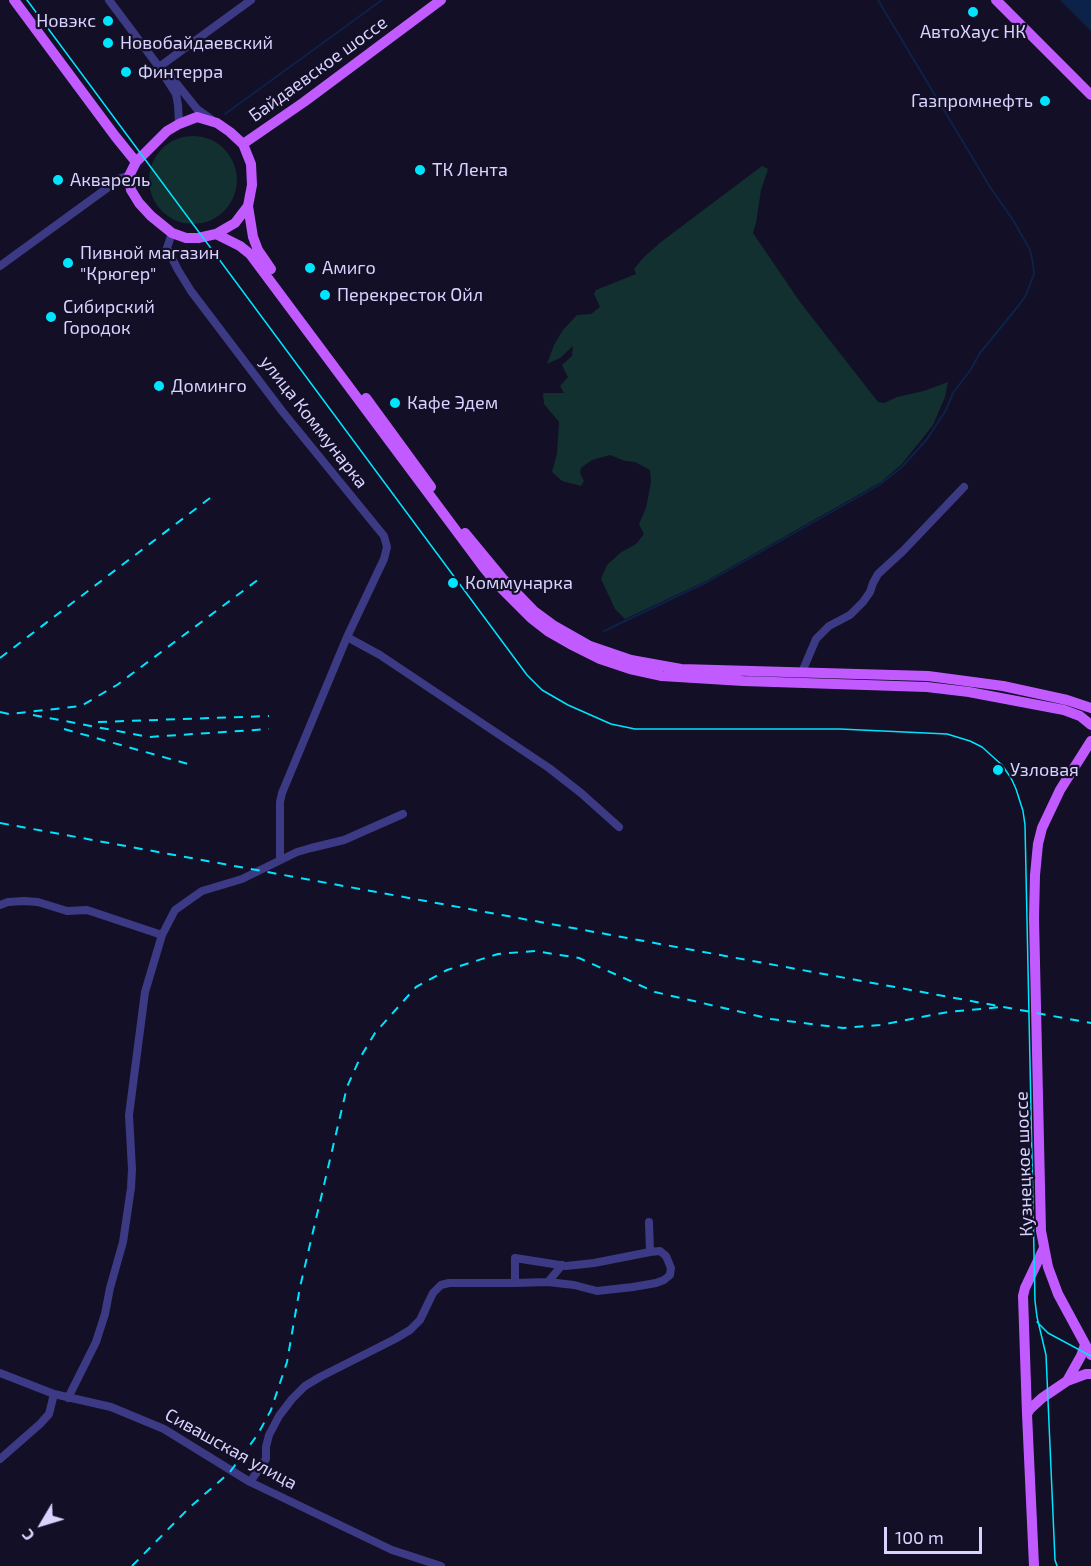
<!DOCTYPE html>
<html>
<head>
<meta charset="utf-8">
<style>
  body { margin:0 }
  #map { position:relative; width:1091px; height:1566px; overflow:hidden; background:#130f26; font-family:"Exo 2",sans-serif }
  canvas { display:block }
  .north { position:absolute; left:12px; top:1494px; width:60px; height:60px; -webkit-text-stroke:4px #130f26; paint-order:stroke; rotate:232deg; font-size:16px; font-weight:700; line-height:24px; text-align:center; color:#d9d4ff }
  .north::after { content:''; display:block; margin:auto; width:21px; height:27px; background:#d9d4ff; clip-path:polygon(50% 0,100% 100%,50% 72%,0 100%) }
  .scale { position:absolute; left:884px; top:1527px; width:98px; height:27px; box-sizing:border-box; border:3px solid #d9d4ff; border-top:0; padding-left:8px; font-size:18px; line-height:21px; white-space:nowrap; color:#d9d4ff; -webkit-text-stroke:4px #130f26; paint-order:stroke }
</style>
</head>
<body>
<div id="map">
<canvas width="1091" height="1566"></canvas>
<div class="north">С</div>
<div class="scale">100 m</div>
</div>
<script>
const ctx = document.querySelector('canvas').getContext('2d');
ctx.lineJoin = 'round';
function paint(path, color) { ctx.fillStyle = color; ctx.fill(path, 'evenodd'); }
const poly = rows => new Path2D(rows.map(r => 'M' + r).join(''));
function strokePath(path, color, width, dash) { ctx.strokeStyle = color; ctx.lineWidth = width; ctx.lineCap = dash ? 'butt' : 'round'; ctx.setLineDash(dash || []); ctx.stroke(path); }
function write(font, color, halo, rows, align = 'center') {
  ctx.font = font + ' "Exo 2",sans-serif'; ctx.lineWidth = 4.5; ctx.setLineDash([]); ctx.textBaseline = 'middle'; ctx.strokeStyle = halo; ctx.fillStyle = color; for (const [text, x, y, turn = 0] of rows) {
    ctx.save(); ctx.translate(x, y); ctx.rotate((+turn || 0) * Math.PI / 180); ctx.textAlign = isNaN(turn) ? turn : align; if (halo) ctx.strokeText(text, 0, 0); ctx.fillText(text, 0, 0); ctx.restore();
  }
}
paint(poly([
  '149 180a44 44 0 1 1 88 0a44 44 0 1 1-88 0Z',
  [762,166,768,169,761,190,756,223,753,233,800,302,878,402,884,403,897,397,924,391,948,382,945,397,933,425,902,464,881,482,708,580,625,619,615,609,601,579,607,565,620,553,636,544,644,534,639,524,646,508,651,482,650,470,635,462,625,461,610,455,592,460,581,468,580,473,584,481,581,486,562,481,552,472,557,454,559,422,544,404,543,393,564,393,560,386,568,377,562,365,572,356,573,346,560,358,547,364,554,345,563,330,577,315,591,314,600,307,594,294,596,290,636,274,634,269,643,258,661,242]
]), '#12302f');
paint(poly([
  [1060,0,1091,0,1091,31]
]), '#0c2248');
strokePath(poly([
  [225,114,382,0],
  [604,631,709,581,879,485,902,467,927,439,946,410,953,393,971,369,980,353,1019,305,1026,295,1034,274,1033,263,1030,250,1013,220,990,187,878,0]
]), '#0c2248', 2);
strokePath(poly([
  [109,0,159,67,176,94,178,105,179,124],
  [159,67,251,0],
  [162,69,169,74,197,109,211,119],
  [172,233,167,248,178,270,191,291,282,411,384,536,387,547,384,559,347,637,282,793,280,802,280,860],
  [0,266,121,178,129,176],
  [347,637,380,655,549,768,581,793,619,827],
  [802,672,816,639,829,626,850,615,863,602,870,592,873,583,878,574,903,551,964,487],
  [0,905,8,902,24,901,38,902,67,911,87,910,162,935],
  [548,1282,562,1265],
  [515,1283,548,1282,574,1285,597,1291,633,1287,656,1283,664,1280,670,1275,671,1268,666,1256,660,1251,650,1252],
  [0,1373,54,1394,111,1407,164,1429,250,1482,392,1550,441,1566],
  [68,1398,96,1342,105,1314,110,1288,123,1242,131,1188,132,1169,129,1115,145,992,162,935,175,910,202,891,242,879,297,852,311,848,344,840,403,814],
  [0,1459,40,1424,49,1414,54,1394],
  [250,1482,266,1459,266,1447,269,1435,279,1416,292,1399,305,1386,320,1377,395,1339,410,1330,420,1320,433,1293,441,1285,449,1283,515,1283,515,1258,566,1266,594,1263,650,1252,649,1222]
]), '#3d3a85', 8);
strokePath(poly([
  [14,0,115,136,136,162],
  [996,0,1091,95],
  [243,144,304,102,441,0],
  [248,206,253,237,258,250,271,269],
  [216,234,235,223,248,206,252,185,251,164,243,144,230,132,217,123,197,117,179,124,167,131,136,162,129,176,131,190,139,203,151,216,172,233,186,238,198,238,216,234,240,246,250,254,484,568,498,585,531,618,549,632,570,644,600,659,630,669,662,676,743,681,927,687,969,692,1064,710,1080,716,1091,725],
  [366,398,431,487],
  [465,533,503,579,534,611,553,625,590,646,631,660,681,669,928,676,1003,686,1067,700,1091,708],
  [1091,741,1060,790,1042,828,1038,844,1035,875,1034,918,1041,1231,1048,1267,1058,1294,1091,1355],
  [1067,1381,1086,1374,1091,1374],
  [1027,1414,1023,1296,1025,1288,1044,1248],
  [1034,1566,1027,1414,1030,1409,1042,1398,1067,1381,1081,1356,1085,1345]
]), '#c25bff', 10);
strokePath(poly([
  [27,0,527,675,542,690,568,705,611,724,635,729,840,729,947,734,970,741,982,747,1002,765,1011,778,1016,789,1023,811,1025,825,1035,1301,1037,1317,1046,1355,1055,1560,1057,1566],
  [1037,1322,1048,1333,1091,1356]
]), '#00e5ff', 1.5);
strokePath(poly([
  [0,658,210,498],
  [0,712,9,714,81,706,117,685,263,576],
  [33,715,149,737,269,729],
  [98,722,269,716],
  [64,729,188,764],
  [0,823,1091,1023],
  [132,1566,189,1508,230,1472,258,1434,271,1410,287,1362,300,1287,347,1087,360,1058,375,1033,416,987,447,970,498,954,535,951,579,958,655,992,771,1019,843,1028,880,1025,948,1012,1001,1007]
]), '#00e5ff', 2, [9, 8]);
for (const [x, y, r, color] of [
  [973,12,6,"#00e5ff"],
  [108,21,6,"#00e5ff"],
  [108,43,6,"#00e5ff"],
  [126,72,6,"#00e5ff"],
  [1045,101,6,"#00e5ff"],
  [420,170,6,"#00e5ff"],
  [58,180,6,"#00e5ff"],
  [68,263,6,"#00e5ff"],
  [310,268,6,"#00e5ff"],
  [325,295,6,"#00e5ff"],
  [51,317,6,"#00e5ff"],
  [159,386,6,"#00e5ff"],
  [395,403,6,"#00e5ff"],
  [453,583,6,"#00e5ff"],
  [998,770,6,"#00e5ff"]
]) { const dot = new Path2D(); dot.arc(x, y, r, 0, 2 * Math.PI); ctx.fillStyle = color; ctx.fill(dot); strokePath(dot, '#130f26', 2); }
write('18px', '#d9d4ff', '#130f26', [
  ["Новэкс",96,21,"right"],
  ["АвтоХаус НК",973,32,"center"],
  ["Новобайдаевский",120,43],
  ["Финтерра",138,72],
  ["Газпромнефть",1033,101,"right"],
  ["ТК Лента",432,170],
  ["Акварель",70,180],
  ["Пивной магазин",80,253],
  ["\"Крюгер\"",80,274],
  ["Амиго",322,268],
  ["Перекресток Ойл",337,295],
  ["Сибирский",63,307],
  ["Городок",63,328],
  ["Доминго",171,386],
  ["Кафе Эдем",407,403],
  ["Коммунарка",465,583],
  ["Узловая",1010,770]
], 'left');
write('18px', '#d9d4ff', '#130f26', [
  ["Байдаевское шоссе",318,69,-36],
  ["улица Коммунарка",314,422,52],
  ["Кузнецкое шоссе",1024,1164,-92],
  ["Сивашская улица",231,1449,29]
]);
</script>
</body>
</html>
